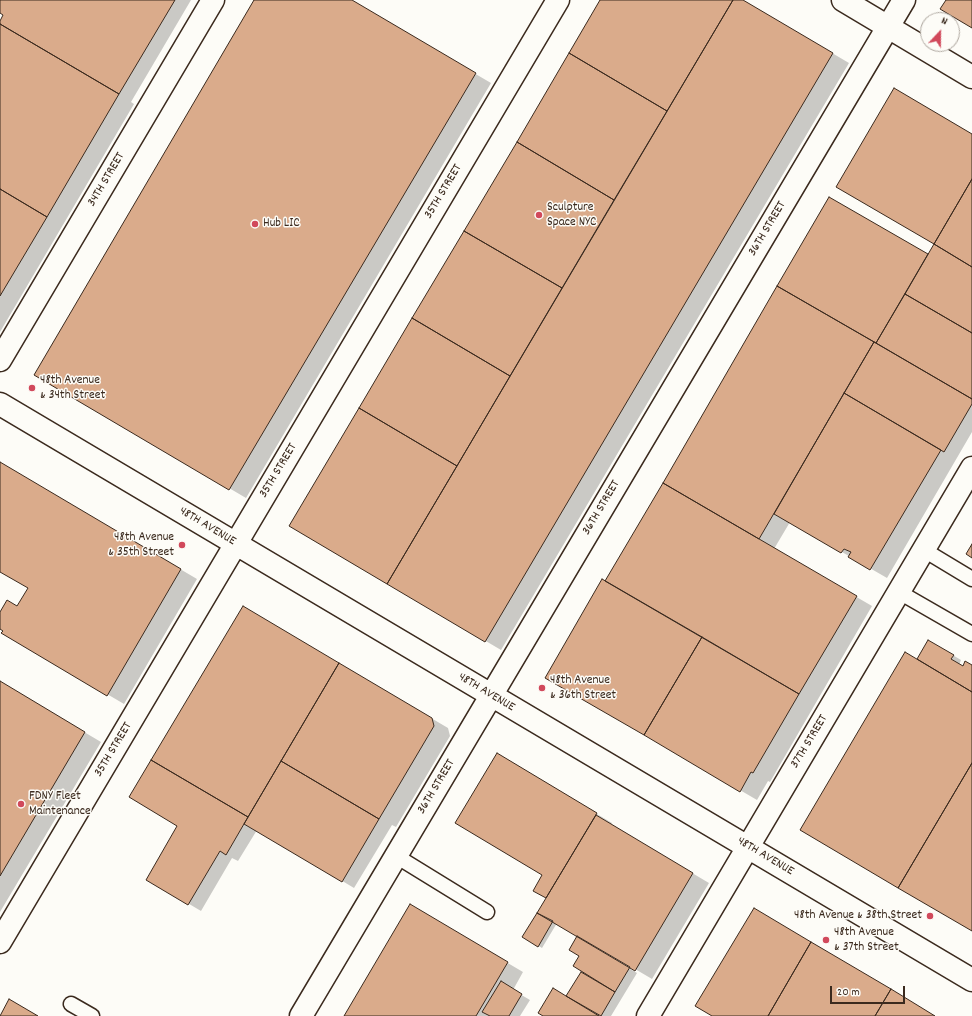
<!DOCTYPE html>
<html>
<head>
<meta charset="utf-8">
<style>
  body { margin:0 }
  #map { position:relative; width:972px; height:1016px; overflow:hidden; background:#fdfcf7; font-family:Dekko,sans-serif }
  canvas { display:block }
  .north { position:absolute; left:920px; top:12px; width:40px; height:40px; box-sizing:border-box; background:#fdfcf7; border:1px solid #afa8a0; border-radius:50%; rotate:22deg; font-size:11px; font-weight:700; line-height:16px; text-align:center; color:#3b2a1e }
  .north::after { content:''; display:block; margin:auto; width:14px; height:18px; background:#d1495b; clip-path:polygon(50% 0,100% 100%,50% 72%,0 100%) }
  .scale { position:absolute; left:830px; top:986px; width:75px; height:18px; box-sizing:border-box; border:2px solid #3b2a1e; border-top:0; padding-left:5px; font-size:12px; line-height:14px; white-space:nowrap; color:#3b2a1e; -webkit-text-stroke:3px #fdfcf7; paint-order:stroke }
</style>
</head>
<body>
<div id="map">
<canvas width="972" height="1016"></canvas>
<div class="north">N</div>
<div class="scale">20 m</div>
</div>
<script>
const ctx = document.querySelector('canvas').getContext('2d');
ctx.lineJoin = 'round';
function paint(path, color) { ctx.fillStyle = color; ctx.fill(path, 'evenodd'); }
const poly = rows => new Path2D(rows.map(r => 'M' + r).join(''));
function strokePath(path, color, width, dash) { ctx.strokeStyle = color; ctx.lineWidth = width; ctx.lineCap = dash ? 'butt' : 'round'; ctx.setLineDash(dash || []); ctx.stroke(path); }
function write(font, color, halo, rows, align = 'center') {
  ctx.font = font + ' Dekko,sans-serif'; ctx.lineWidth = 3; ctx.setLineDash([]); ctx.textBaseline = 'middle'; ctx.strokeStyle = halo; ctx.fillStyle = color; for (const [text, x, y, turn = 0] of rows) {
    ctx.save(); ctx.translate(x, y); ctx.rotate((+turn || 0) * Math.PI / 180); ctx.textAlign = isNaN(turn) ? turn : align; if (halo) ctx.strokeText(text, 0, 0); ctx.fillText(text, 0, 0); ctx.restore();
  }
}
paint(poly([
  [0,0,191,0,131,102,134,104,0,332,0,23,5,15,0,12],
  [255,0,349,0,491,83,246,498,35,374],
  [602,0,742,0,849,63,501,650,291,526],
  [972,135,972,432,887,578,790,522,774,549,872,606,770,782,768,781,757,800,546,677,606,582,830,198,928,256,935,244],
  [0,463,197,579,124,704,3,633,4,631,0,628,0,614,18,608,29,588,0,571],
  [243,607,448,728,450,736,396,827,392,825,354,888,257,830,238,861,232,858,201,911,147,879,179,826],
  [929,641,961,660,959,665,963,668,972,666,972,930,917,660],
  [0,682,101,742,0,912],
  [513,764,612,823,611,825,709,883,652,979,557,923,542,948,524,937,547,898,534,891,543,875],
  [411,906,523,972,513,990,530,1000,520,1016,345,1016],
  [577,937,637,973,611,1016,545,1016,567,998,583,971]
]), '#0003');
const building = poly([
  [0,0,175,0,119,94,0,24,0,21,3,15,0,13,0,0],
  [254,0,352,0,476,73,229,490,34,375,254,0],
  [600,0,733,0,667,111,569,53,600,0],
  [733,0,743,0,833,53,485,642,387,584,733,0],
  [946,0,972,0,972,28,940,9,946,0],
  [0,24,119,94,47,217,0,189,0,24],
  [569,53,667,111,614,200,517,142,569,53],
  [894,88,972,134,972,179,934,244,836,187,894,88],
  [517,142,614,200,562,288,464,231,517,142],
  [972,179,972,267,934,244,972,179],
  [0,189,47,217,0,296,0,189],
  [829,197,928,254,876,343,777,286,829,197],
  [464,231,562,288,510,376,412,318,464,231],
  [934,244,972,267,972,333,905,294,934,244],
  [777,286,874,342,759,539,663,483,777,286],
  [905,294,972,333,972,399,876,343,905,294],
  [412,318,510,376,457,466,359,408,412,318],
  [874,342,972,399,972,404,944,452,844,393,874,342],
  [844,393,941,450,870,570,848,557,851,552,844,549,841,553,774,514,844,393],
  [359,408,457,466,387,584,289,526,359,408],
  [0,462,181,569,107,696,1,633,3,631,0,629,0,612,7,600,17,606,28,588,0,572,0,462],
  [663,483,857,596,799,694,605,581,663,483],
  [972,544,972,558,966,554,972,544],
  [602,579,702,637,644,735,545,678,602,579],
  [243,606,339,663,248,817,151,760,243,606],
  [702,637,799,694,753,773,751,772,740,792,644,735,702,637],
  [928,640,954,655,951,659,963,666,965,661,972,665,972,692,917,659,928,640],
  [905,652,972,692,972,763,898,888,800,830,905,652],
  [339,663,432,718,434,726,379,819,281,761,339,663],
  [0,681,85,732,0,876,0,681],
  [497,753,597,813,546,898,533,891,542,875,455,823,497,753],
  [151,760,248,817,226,855,220,851,188,905,146,880,177,826,129,797,151,760],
  [281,761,379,819,342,882,244,824,281,761],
  [972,763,972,931,898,888,972,763],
  [596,815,693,873,635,971,537,913,596,815],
  [410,904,508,962,476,1016,344,1016,410,904],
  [754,908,811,942,768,1016,712,1016,695,1006,754,908],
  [537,913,553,921,538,947,522,937,537,913],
  [577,936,630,967,615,992,573,966,579,956,569,950,577,936],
  [811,942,891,989,875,1016,768,1016,811,942],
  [581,972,615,992,601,1016,566,996,581,972],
  [501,981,522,994,509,1016,490,1016,482,1012,501,981],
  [553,988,566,996,599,1016,543,1016,538,1013,553,988],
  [891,989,935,1016,875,1016,891,989],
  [9,999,38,1016,0,1016,9,999]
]);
paint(building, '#daab8b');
strokePath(building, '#3b2a1e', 1);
const lane = poly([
  [924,550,972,579],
  [899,592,972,634],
  [396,856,487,912],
  [71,1004,92,1016]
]);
const street = poly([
  [843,0,972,77],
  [0,360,213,0],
  [0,404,972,980],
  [0,942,558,0],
  [301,1016,904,0],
  [648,1016,972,468]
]);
strokePath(lane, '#3b2a1e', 17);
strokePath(street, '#3b2a1e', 25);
strokePath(lane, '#fdfcf7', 14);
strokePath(street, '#fdfcf7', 22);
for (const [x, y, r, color] of [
  [539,215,4,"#d1495b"],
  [255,224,4,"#d1495b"],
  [32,388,4,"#d1495b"],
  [182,545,4,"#d1495b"],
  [542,688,4,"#d1495b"],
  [21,804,4,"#d1495b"],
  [930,916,4,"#d1495b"],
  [826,940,4,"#d1495b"]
]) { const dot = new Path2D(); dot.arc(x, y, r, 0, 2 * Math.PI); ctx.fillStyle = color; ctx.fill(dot); strokePath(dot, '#fdfcf7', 1.5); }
write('13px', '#3b2a1e', '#fdfcf7', [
  ["34TH STREET",107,180,-59],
  ["35TH STREET",444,192,-59],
  ["36TH STREET",768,229,-59],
  ["35TH STREET",279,471,-59],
  ["36TH STREET",602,508,-59],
  ["48TH AVENUE",207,527,31],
  ["48TH AVENUE",486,693,31],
  ["37TH STREET",810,742,-59],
  ["35TH STREET",114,750,-59],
  ["36TH STREET",437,787,-59],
  ["48TH AVENUE",765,857,31]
]);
write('13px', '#3b2a1e', '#fdfcf7', [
  ["Sculpture",547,208],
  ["Space NYC",547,223],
  ["Hub LIC",263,224],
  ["48th Avenue",40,381],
  ["& 34th Street",40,396],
  ["48th Avenue",174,538,"right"],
  ["& 35th Street",174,553,"right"],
  ["48th Avenue",550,681],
  ["& 36th Street",550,696],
  ["FDNY Fleet",29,797],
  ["Maintenance",29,812],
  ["48th Avenue & 38th Street",922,916,"right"],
  ["48th Avenue",834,933],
  ["& 37th Street",834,948]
], 'left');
</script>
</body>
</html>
